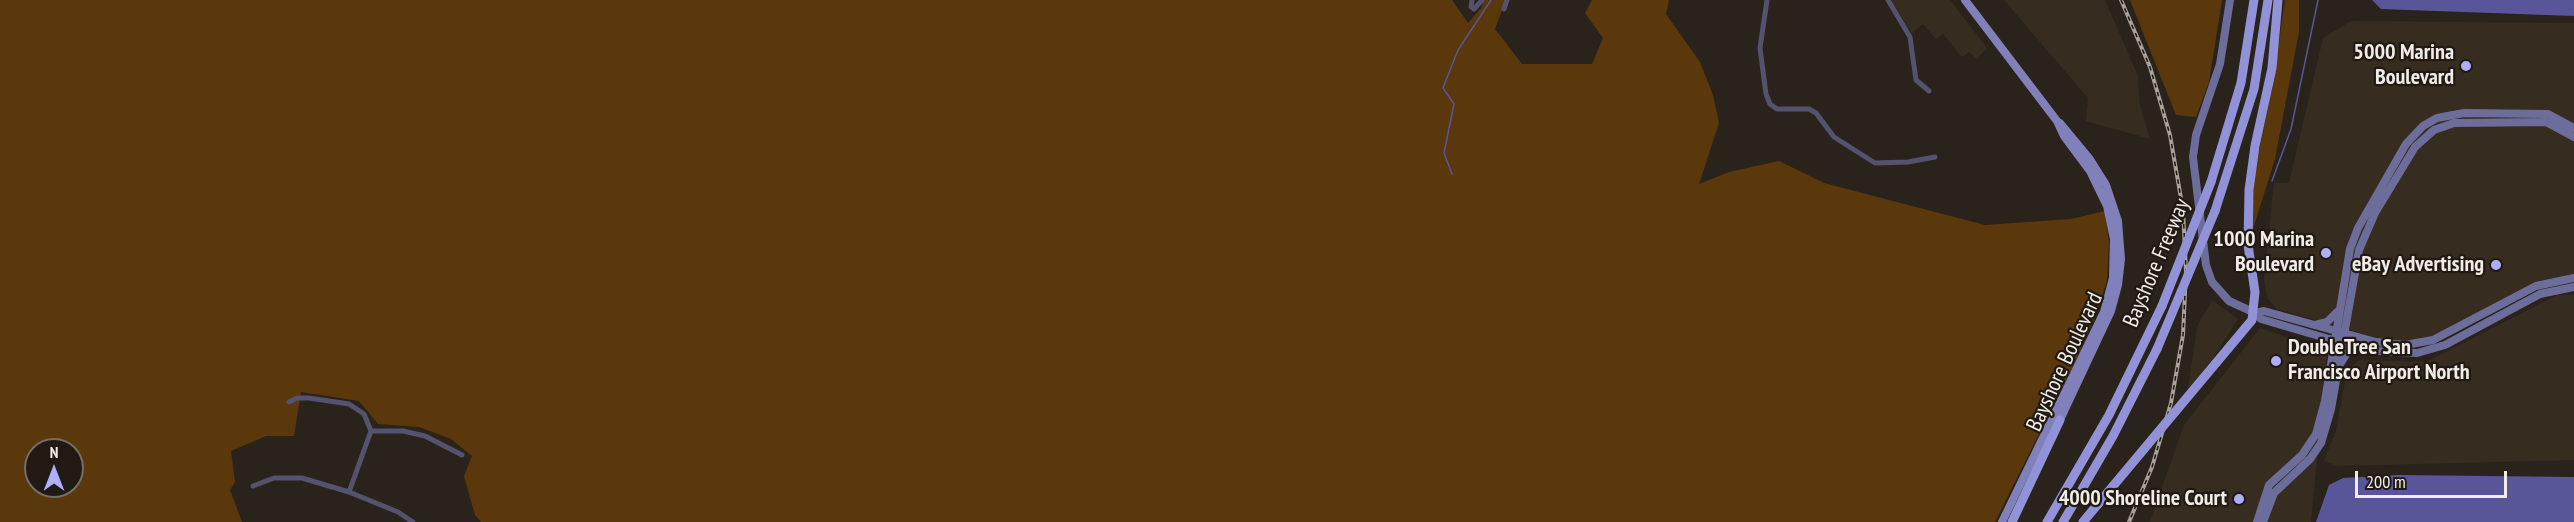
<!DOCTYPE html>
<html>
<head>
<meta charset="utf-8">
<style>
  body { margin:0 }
  #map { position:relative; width:2574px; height:522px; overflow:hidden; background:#2a231c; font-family:"PT Sans Narrow",sans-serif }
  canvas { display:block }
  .north { position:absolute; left:24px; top:438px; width:60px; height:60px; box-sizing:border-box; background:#201a13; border:2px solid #746e68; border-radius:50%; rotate:0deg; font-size:16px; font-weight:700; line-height:24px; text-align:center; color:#f1ece7 }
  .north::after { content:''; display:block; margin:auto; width:21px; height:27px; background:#aeaefa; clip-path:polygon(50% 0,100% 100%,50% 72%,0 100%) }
  .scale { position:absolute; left:2355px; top:471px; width:152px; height:27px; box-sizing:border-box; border:3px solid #f1ece7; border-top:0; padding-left:8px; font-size:18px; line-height:21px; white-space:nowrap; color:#f1ece7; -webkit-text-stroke:4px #201a13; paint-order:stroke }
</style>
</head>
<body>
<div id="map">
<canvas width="2574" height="522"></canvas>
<div class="north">N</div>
<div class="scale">200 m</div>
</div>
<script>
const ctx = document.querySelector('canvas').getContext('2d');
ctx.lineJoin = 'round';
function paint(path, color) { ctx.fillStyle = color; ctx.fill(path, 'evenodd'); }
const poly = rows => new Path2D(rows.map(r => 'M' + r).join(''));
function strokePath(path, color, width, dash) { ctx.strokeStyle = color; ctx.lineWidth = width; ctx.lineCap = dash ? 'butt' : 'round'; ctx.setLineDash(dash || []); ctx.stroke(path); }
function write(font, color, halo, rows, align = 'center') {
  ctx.font = font + ' "PT Sans Narrow",sans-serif'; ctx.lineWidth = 4.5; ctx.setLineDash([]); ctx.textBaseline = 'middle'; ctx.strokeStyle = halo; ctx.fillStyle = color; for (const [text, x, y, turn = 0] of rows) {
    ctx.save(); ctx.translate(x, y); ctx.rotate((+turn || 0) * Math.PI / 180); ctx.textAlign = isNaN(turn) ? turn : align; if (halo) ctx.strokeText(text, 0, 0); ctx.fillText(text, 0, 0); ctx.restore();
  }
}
paint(poly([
  [1891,0,1950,0,1987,48,1977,59,1969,52,1962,57,1943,34,1936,39,1923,24,1912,33],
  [2004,0,2105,0,2138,76,2139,102,2150,139,2086,121,2088,98],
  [2351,21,2574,23,2574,275,2539,282,2425,340,2389,341,2277,309,2267,298,2264,278,2274,183,2289,183,2323,38],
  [2557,295,2574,295,2574,460,2338,466,2324,461,2336,430,2347,371,2359,360,2426,362],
  [2212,300,2238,319,2213,358,2188,389,2197,327],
  [2260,328,2327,351,2311,522,2150,522,2184,425]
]), '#372c20');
paint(poly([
  [0,0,1452,0,1468,23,1481,8,1484,0,1506,0,1495,29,1522,64,1592,64,1603,38,1585,13,1592,0,1669,0,1666,14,1700,62,1713,95,1719,123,1699,184,1729,172,1779,161,1824,183,1985,225,2071,219,2105,211,2109,242,2107,280,2097,312,2076,360,1995,522,481,522,475,515,464,476,472,456,451,439,419,427,378,424,359,401,301,392,294,436,266,436,231,451,235,482,230,490,242,522,0,522],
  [36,450,72,450,72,486,36,486],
  [2130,0,2222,0,2209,82,2196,117,2176,115],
  [2285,0,2299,0,2299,32,2275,159,2252,232,2254,175,2272,90]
]), '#5a380c');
paint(poly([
  [2372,0,2574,0,2574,16,2381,9],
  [2399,475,2574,477,2574,522,2316,522,2329,485,2343,478]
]), '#585698');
strokePath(poly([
  [1452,174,1444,153,1454,104,1443,88,1458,50,1491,0],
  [2272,181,2291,129,2318,0]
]), '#585698', 1.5);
strokePath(poly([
  [1472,0,1471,7,1474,9,1482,0],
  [1767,0,1760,48,1766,94,1770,104,1777,109,1809,109,1816,113,1834,137,1875,163,1908,162,1935,157],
  [1888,0,1910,37,1916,80,1929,91],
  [1504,9,1507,0],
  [289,402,297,398,309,398,349,404,364,414,371,431,349,492],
  [371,431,403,431,425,436,462,455],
  [253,486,274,478,302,478,349,492,398,512,413,522]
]), '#535370', 5);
strokePath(poly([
  [2230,0,2220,64,2196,135,2193,157,2206,265,2212,282,2229,301,2255,313,2264,311,2376,342,2405,345,2433,340,2536,286,2574,278],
  [2255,313,2261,319,2329,339,2379,351,2417,353,2445,345,2540,294,2574,287],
  [2315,325,2327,322,2337,312],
  [2340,364,2347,353,2360,349],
  [2257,522,2269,485,2302,455,2316,434,2325,401,2350,249,2358,228,2406,144,2423,126,2437,118,2464,113,2548,114,2574,128],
  [2263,522,2274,493,2310,459,2321,443,2331,409,2359,250,2375,213,2415,147,2434,130,2454,123,2546,122,2574,137]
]), '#6c6d9a', 8);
strokePath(poly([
  [1965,0,2057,121,2064,136,2090,171,2107,206,2114,239,2113,278,2104,312,2002,522],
  [2058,424,2111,311,2118,285,2121,259,2118,221,2106,185,2089,158,2060,123]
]), '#8080bb', 8);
strokePath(poly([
  [2211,182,2241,83,2254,0],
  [2215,211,2254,89,2268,0],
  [2216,363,2252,320,2255,292,2248,245,2249,190,2255,146,2272,68,2278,0],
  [2012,522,2060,420],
  [2047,522,2109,415,2162,306],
  [2063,522,2113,436,2157,349],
  [2083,522,2098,504]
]), '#9292d9', 9);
const rail = poly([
  [2121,0,2150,67,2170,135,2183,210,2186,271,2183,335,2171,403,2152,467,2129,522]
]);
strokePath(rail, '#a7a29c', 4);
strokePath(rail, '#201a13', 1.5, [4.5]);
strokePath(poly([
  [2162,306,2211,182],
  [2157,349,2215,211],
  [2098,504,2216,363]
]), '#9292d9', 9);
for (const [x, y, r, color] of [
  [2466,66,6,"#aeaefa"],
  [2326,253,6,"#aeaefa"],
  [2496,265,6,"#aeaefa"],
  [2276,361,6,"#aeaefa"],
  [2239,499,6,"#aeaefa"]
]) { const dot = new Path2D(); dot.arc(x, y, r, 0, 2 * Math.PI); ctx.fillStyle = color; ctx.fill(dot); strokePath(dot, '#201a13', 2); }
write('bold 22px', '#f1ece7', '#201a13', [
  ["5000 Marina",2454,53],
  ["Boulevard",2454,78],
  ["1000 Marina",2314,240],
  ["Boulevard",2314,265],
  ["eBay Advertising",2484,265],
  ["DoubleTree San",2288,348,"left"],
  ["Francisco Airport North",2288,373,"left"],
  ["4000 Shoreline Court",2227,499]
], 'right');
write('22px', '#f1ece7', '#201a13', [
  ["Bayshore Freeway",2157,263,-67],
  ["Bayshore Boulevard",2065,362,-65]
]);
</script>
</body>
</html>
